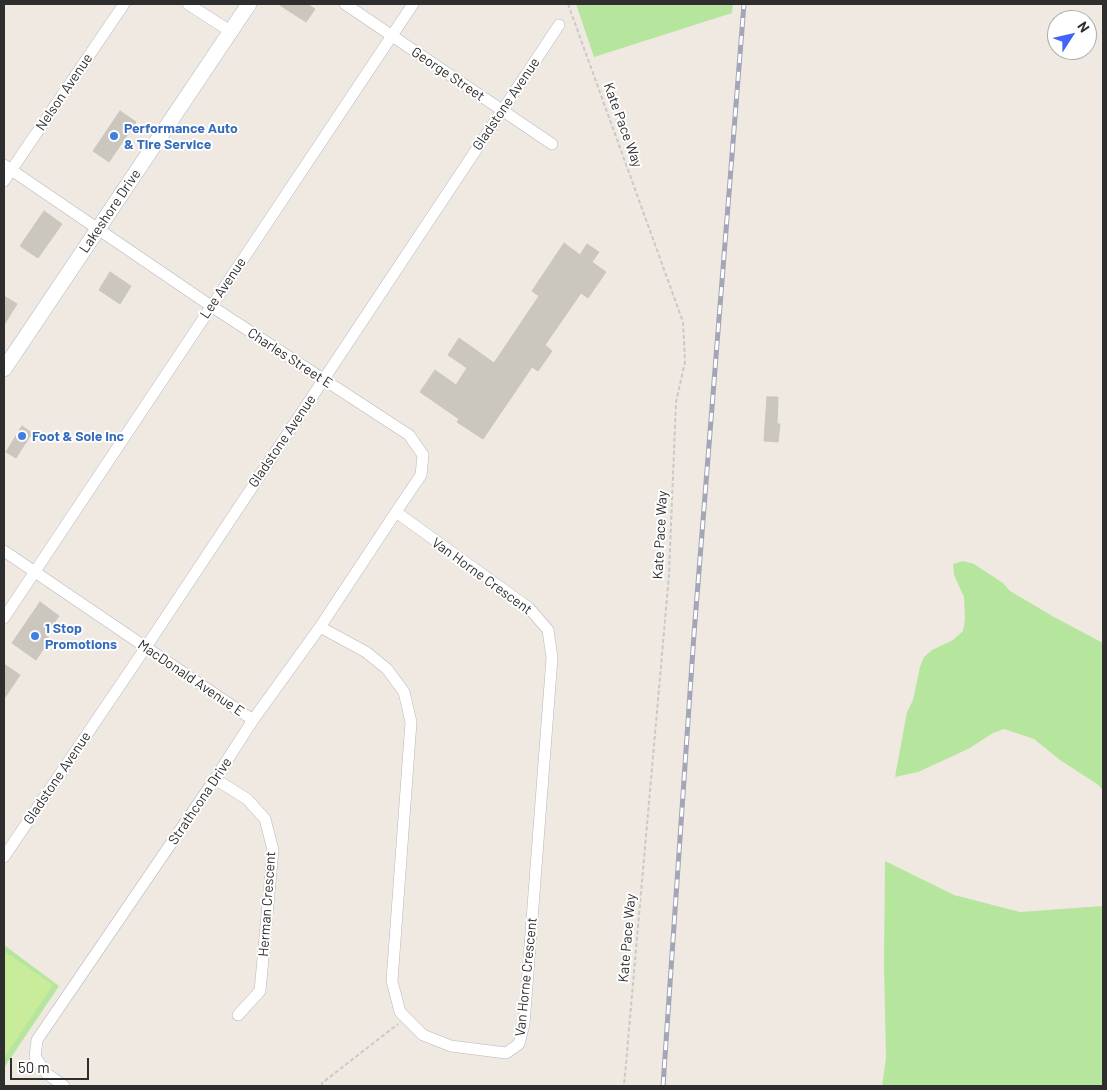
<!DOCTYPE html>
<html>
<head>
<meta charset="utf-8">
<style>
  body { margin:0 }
  #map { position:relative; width:1107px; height:1090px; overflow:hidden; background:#efe9e1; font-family:Barlow,sans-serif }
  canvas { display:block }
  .frame { position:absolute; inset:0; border:5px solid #2e2e2e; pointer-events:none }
  .north { position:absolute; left:1047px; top:10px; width:50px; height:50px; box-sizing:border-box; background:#fff; border:1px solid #ababab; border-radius:50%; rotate:55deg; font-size:14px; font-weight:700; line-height:20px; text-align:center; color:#2e2e2e }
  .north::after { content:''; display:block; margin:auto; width:18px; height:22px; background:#4264fb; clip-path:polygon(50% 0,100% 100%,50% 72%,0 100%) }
  .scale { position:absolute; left:10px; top:1058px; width:79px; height:22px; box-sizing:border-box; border:2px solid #2e2e2e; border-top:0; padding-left:6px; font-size:15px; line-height:18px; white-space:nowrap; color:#2e2e2e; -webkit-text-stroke:4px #fff; paint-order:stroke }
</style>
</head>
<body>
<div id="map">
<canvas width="1107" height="1090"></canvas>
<div class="frame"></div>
<div class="north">N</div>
<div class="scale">50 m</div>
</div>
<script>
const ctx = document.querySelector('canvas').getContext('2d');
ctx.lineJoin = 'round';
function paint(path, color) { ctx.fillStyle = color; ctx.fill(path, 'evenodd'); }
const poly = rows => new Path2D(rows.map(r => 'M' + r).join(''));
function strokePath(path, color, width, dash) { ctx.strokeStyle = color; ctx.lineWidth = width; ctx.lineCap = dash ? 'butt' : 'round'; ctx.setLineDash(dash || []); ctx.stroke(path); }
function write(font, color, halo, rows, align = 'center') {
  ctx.font = font + ' Barlow,sans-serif'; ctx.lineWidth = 4; ctx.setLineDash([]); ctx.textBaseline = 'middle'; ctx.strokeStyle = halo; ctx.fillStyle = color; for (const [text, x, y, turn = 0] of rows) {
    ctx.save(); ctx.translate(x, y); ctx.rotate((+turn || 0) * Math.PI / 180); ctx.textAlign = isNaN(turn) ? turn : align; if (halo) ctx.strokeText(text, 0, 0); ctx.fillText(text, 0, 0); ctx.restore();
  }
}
paint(poly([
  [576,4,733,4,732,13,594,57],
  [963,561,974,564,1003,583,1010,591,1054,617,1103,643,1103,790,1097,784,1060,760,1034,739,1004,729,993,733,968,749,918,772,895,777,907,712,913,700,920,667,924,657,932,650,953,640,963,631,965,620,964,597,954,575,953,564],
  [885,861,954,895,1020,912,1103,906,1103,1086,882,1086,886,1058,884,966],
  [4,945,59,986,4,1068]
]), '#b6e59e');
paint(poly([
  [4,951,53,985,4,1058]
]), '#c9ec9a');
const building = poly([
  [278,4,307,4,315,9,306,22,278,4],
  [120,111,136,122,109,162,93,151,120,111],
  [44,211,62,224,38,258,20,246,44,211],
  [564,243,580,255,587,244,599,252,592,262,606,272,588,298,581,293,545,345,552,351,538,371,532,367,483,439,457,422,459,419,420,392,435,370,456,385,467,368,448,355,459,338,494,363,539,296,532,291,564,243],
  [110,272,131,286,120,304,99,290,110,272],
  [4,296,17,304,4,325,4,296],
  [767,397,778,397,777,424,780,424,778,442,764,441,767,397],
  [22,426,32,433,16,458,6,452,22,426],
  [40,602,59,616,45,635,50,639,36,660,12,643,40,602],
  [4,664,20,675,4,699,4,664]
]);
paint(building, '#cbc7bf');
strokePath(building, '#cbc5ba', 1);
const minor = poly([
  [188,4,230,31],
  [345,4,552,144],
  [4,165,211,306,409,435,423,455,421,475,396,512,320,627,253,720,215,779,37,1040,35,1057,47,1074,64,1086],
  [4,181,124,4],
  [4,551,253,720],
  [4,618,413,4],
  [320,627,366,652,387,669,404,692,411,722,392,981,400,1012,423,1035,451,1046,506,1053,519,1044,524,1024,552,658,548,630,529,608,396,512],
  [215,779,247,799,265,819,273,850,260,991,238,1015],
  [4,857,146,647,559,25]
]);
const secondary = poly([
  [4,369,249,4]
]);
strokePath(minor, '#b4b7c1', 12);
strokePath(secondary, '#b4b7c1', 16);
strokePath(poly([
  [568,4,683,322,685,362,676,402,669,575,624,1086],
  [322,1086,322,1083,398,1024]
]), '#c9c9c9', 2, [4, 2.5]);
strokePath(minor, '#fff', 11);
strokePath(secondary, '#fff', 15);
const rail = poly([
  [663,1086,694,634,744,4]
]);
strokePath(rail, '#a3a6b8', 5);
strokePath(rail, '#fff', 3, [9]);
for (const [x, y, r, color] of [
  [114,136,5,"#3f7fe0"],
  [22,436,5,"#3f7fe0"],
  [35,636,5,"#3f7fe0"]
]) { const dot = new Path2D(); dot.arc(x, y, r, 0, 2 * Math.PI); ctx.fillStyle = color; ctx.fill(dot); strokePath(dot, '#fff', 2); }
write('14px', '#2e2e2e', '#fff', [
  ["George Street",448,74,34],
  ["Nelson Avenue",64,92,-56],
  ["Gladstone Avenue",506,104,-56],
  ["Kate Pace Way",623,125,70],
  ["Lakeshore Drive",110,211,-56],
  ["Lee Avenue",223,288,-56],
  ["Charles Street E",290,358,33],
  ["Gladstone Avenue",282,441,-56],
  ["Kate Pace Way",660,535,-87],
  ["Van Horne Crescent",482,576,36],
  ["MacDonald Avenue E",191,678,34],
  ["Gladstone Avenue",57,778,-56],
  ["Strathcona Drive",200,801,-56],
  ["Herman Crescent",267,904,-86],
  ["Kate Pace Way",627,938,-85],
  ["Van Horne Crescent",526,977,-84]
]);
write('bold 14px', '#366cbe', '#fff', [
  ["Performance Auto",124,128],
  ["& Tire Service",124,144],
  ["Foot & Sole Inc",32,436],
  ["1 Stop",45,628],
  ["Promotions",45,644]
], 'left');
</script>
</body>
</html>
